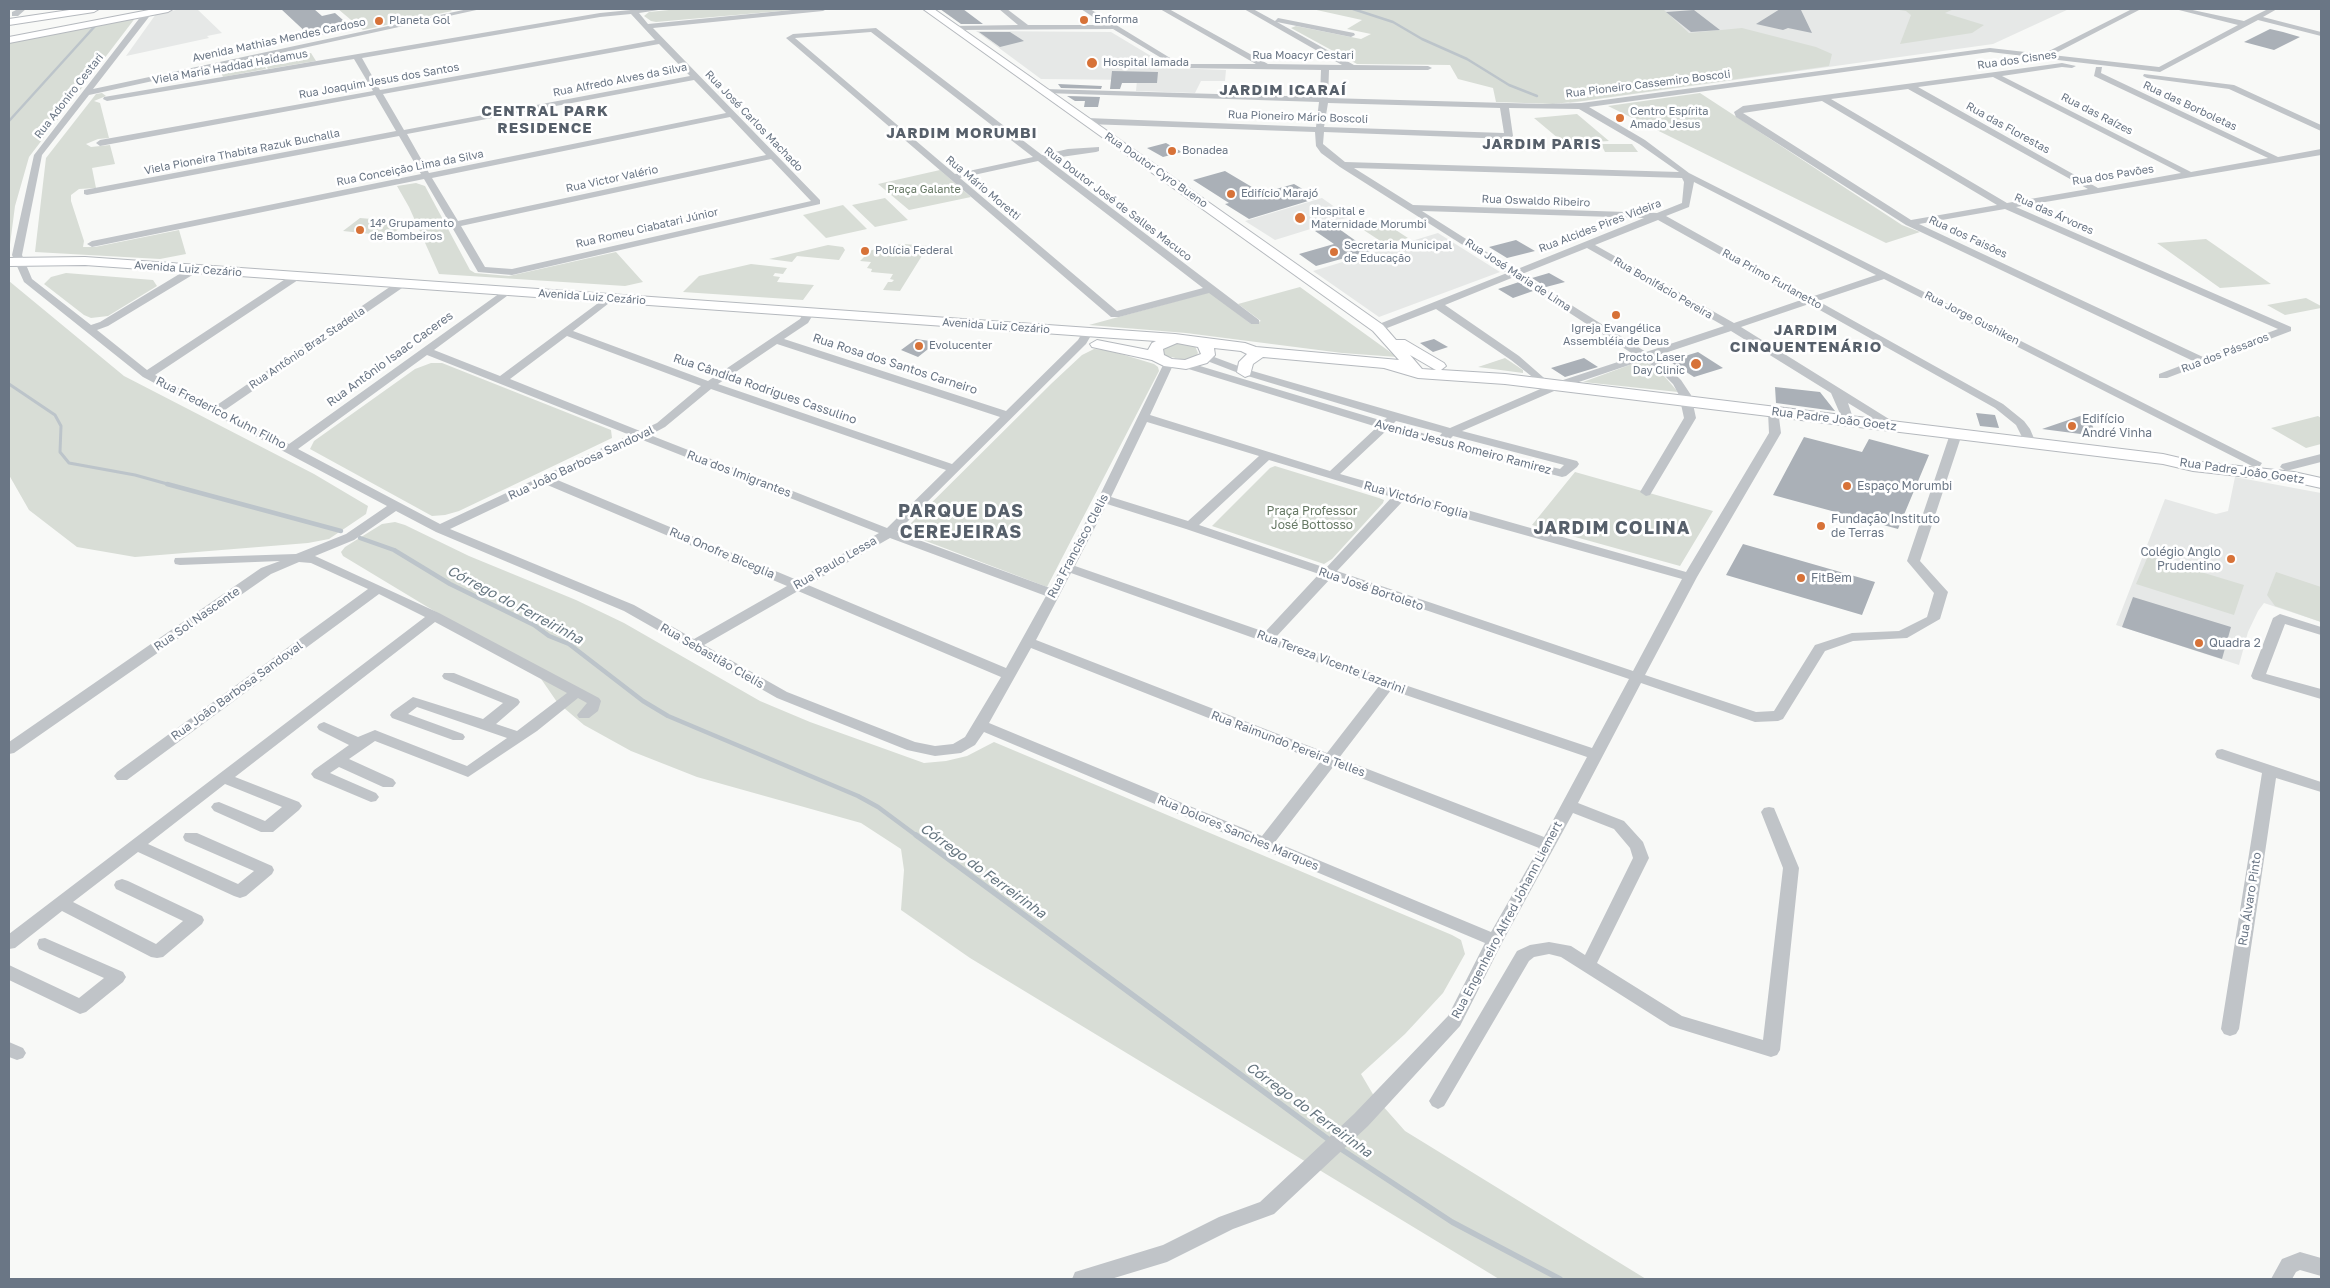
<!DOCTYPE html>
<html>
<head>
<meta charset="utf-8">
<style>
  body { margin:0 }
  #map { position:relative; width:2330px; height:1288px; overflow:hidden; background:#f8f9f7; font-family:"Golos Text",sans-serif }
  canvas { display:block }
  .frame { position:absolute; inset:0; border:10px solid #6a7685; pointer-events:none }
</style>
</head>
<body>
<div id="map">
<canvas width="2330" height="1288"></canvas>
<div class="frame"></div>
</div>
<script>
const ctx = document.querySelector('canvas').getContext('2d');
ctx.lineJoin = 'round';
function paint(path, color) { ctx.fillStyle = color; ctx.fill(path, 'evenodd'); }
const poly = rows => new Path2D(rows.map(r => 'M' + r).join(''));
function strokePath(path, color, width, dash) { ctx.strokeStyle = color; ctx.lineWidth = width; ctx.lineCap = dash ? 'butt' : 'round'; ctx.setLineDash(dash || []); ctx.stroke(path); }
function write(font, color, halo, rows, align = 'center') {
  ctx.font = font + ' "Golos Text",sans-serif'; ctx.lineWidth = 5; ctx.setLineDash([]); ctx.textBaseline = 'middle'; ctx.strokeStyle = halo; ctx.fillStyle = color; for (const [text, x, y, turn = 0] of rows) {
    ctx.save(); ctx.translate(x, y); ctx.rotate((+turn || 0) * Math.PI / 180); ctx.textAlign = isNaN(turn) ? turn : align; if (halo) ctx.strokeText(text, 0, 0); ctx.fillText(text, 0, 0); ctx.restore();
  }
}
paint(poly([
  [181,9,197,9,222,33,207,36,209,38,126,56,156,14],
  [1353,9,2069,9,1993,44,1570,103],
  [976,31,1111,32,1171,68,1226,70,1225,81,1201,81,1195,93,1136,91,1137,80,1041,79],
  [1322,198,1349,217,1275,240,1245,221],
  [1438,233,1500,272,1379,317,1313,271],
  [2235,477,2321,493,2321,622,2264,603,2258,611,2248,632,2239,665,2116,625,2165,499,2216,514,2228,511]
]), '#e6e8e7');
paint(poly([
  [338,9,449,9,452,11,363,30],
  [679,9,804,9,656,22,651,21,644,16,649,12],
  [1312,9,1663,9,1689,33,1742,28,1816,47,1832,54,1829,66,1582,101,1553,104,1496,102,1493,88,1458,79,1450,65,1357,64,1291,28,1296,26,1361,39,1371,34,1347,29,1362,20],
  [1893,9,1954,9,1945,13,1984,25,1972,33,1900,44,1911,15,1906,11],
  [136,17,29,157,15,206,9,252,9,43],
  [311,53,316,61,268,69,264,61],
  [263,62,266,69,223,77,220,70],
  [102,93,106,96,94,101,100,103,109,138,98,139,86,144,91,147,110,145,115,164,92,168,96,188,79,189,71,195,71,201,84,241,83,247,95,247,179,230,186,254,160,259,35,252,46,158,96,94],
  [1700,93,1902,225,1920,232,1886,243,1608,106],
  [1577,114,1609,141,1565,144,1534,118],
  [1601,144,1632,144,1638,152,1605,152],
  [940,170,971,197,909,210,878,184],
  [416,183,425,186,470,270,475,273,509,276,616,252,643,282,625,286,439,274,409,207,397,186],
  [885,198,908,220,875,227,852,205],
  [843,205,867,229,826,238,803,215],
  [360,218,407,222,390,236,343,231],
  [1382,221,1408,238,1385,244,1359,227],
  [2206,239,2271,284,2220,288,2157,243],
  [904,244,928,246,900,291,883,290,888,282,892,282,894,280,890,279,893,274,871,272,872,269,867,268,871,262,860,261,870,251,880,247],
  [828,245,843,247,845,250,839,260,797,256,792,262,769,259],
  [751,264,787,268,783,274,775,273,773,276,780,277,777,282,814,285,803,300,683,292,699,276],
  [66,273,153,280,157,286,108,316,91,318,84,315,44,284,51,277],
  [9,281,124,376,314,474,368,506,366,514,329,539,308,543,135,557,77,547,29,510,9,475],
  [1300,287,1397,357,1342,353,1186,333,1089,325,1210,292,1251,324,1261,321,1238,304],
  [2306,298,2321,306,2321,308,2285,315,2267,305],
  [1176,343,1195,346,1198,353,1196,356,1185,360,1166,356,1163,353,1165,347],
  [1094,349,1108,350,1154,364,1158,367,1159,371,1047,587,902,532,1052,383,1082,355],
  [1505,358,1523,370,1523,373,1478,367],
  [1643,360,1659,370,1678,392,1583,382],
  [431,363,442,363,611,430,612,438,459,511,445,515,432,516,310,449,314,441,415,369],
  [2318,416,2321,418,2321,444,2306,448,2271,428],
  [1275,466,1379,498,1384,500,1383,503,1332,559,1324,564,1212,526,1270,468],
  [1575,472,1713,511,1680,566,1532,525],
  [395,522,405,525,469,556,576,600,624,623,760,701,810,722,924,763,946,761,967,756,994,742,1452,935,1461,940,1465,954,1443,993,1405,1034,1361,1074,1374,1096,1405,1131,1646,1279,1499,1279,970,958,901,910,904,870,901,849,861,823,697,777,631,751,584,725,557,702,537,673,343,556,341,552,345,547,382,524],
  [2148,556,2244,585,2234,615,2136,584],
  [2276,572,2321,587,2321,622,2275,606,2267,595]
]), '#d8ddd6');
strokePath(poly([
  [1353,9,1393,22,1422,39,1467,59,1509,85,1537,96],
  [9,121,96,25]
]), '#bcc4ca', 2.5);
strokePath(poly([
  [9,384,55,415,61,426,60,452,69,463,135,475,171,485]
]), '#bcc4ca', 3);
strokePath(poly([
  [167,484,341,531],
  [360,538,394,550,450,584,534,625,549,636,569,644,643,701,668,716,858,796,878,807,917,836]
]), '#bcc4ca', 4.5);
strokePath(poly([
  [916,835,1332,1142],
  [1338,1147,1452,1222,1560,1279]
]), '#bcc4ca', 5.5);
paint(poly([
  [281,9,314,9,322,16,335,13,352,28,311,37],
  [940,9,963,9,983,24,961,24],
  [1780,9,1801,10,1812,33,1788,28,1783,30,1756,24],
  [1694,10,1720,30,1691,32,1666,12],
  [2270,29,2283,32,2300,37,2274,50,2244,42],
  [979,32,1010,32,1024,41,1000,47],
  [1112,71,1158,72,1157,83,1122,83,1120,89,1110,89],
  [1058,84,1102,86,1101,89,1061,88],
  [1067,96,1100,97,1098,107,1084,107,1085,101,1075,101],
  [1166,143,1182,152,1163,157,1147,148],
  [1225,171,1262,193,1294,184,1318,198,1249,219,1225,204,1229,203,1193,180],
  [1335,226,1370,251,1316,266,1299,254,1334,244,1315,231],
  [1516,240,1535,251,1507,258,1489,247],
  [1549,273,1565,282,1546,287,1532,278],
  [1519,282,1533,291,1513,298,1498,289],
  [916,339,937,342,918,357,901,350],
  [1434,339,1448,347,1433,352,1420,343],
  [1698,352,1723,368,1694,377,1669,361],
  [1584,358,1598,367,1565,377,1551,368],
  [1775,387,1820,392,1835,411,1776,403],
  [1976,413,1995,415,1999,428,1980,426],
  [2083,415,2089,415,2096,436,2042,429],
  [1804,437,1862,452,1869,439,1929,455,1898,529,1773,495],
  [1743,544,1875,582,1862,615,1726,575],
  [2133,597,2231,627,2222,659,2122,627]
]), '#aab0b7');
const secondary = poly([
  [76,9,99,9,94,12,9,25,9,19,76,9],
  [154,9,173,9,168,12,9,43,9,37,154,9],
  [923,9,934,9,1383,325,1396,340,1405,340,1444,363,1446,366,1441,370,1505,374,2163,454,2193,461,2294,472,2321,478,2321,488,2294,482,2193,471,2163,464,1505,384,1418,378,1384,368,1263,357,1253,364,1250,375,1245,377,1237,372,1239,362,1247,354,1241,351,1214,348,1215,355,1207,363,1186,369,1164,366,1152,360,1092,347,1090,344,1097,340,1148,350,1152,343,1156,341,85,265,9,266,9,258,85,257,1175,334,1245,343,1256,347,1399,360,1373,331,923,9],
  [1177,343,1198,347,1201,354,1185,360,1172,359,1164,355,1163,349,1177,343],
  [1410,355,1434,369,1436,370,1422,369,1410,355]
]);
strokePath(secondary, '#b5b9be', 2);
paint(poly([
  [18,9,26,9,18,16,12,16,12,12,18,9],
  [468,9,481,9,89,95,42,155,22,255,32,279,91,325,100,322,191,267,199,267,199,271,108,326,97,330,147,370,293,274,301,274,301,278,155,375,214,407,397,282,405,282,405,286,222,412,289,444,507,288,512,291,511,293,434,350,500,376,609,295,613,296,613,300,573,331,708,381,800,319,805,311,809,310,814,313,808,323,784,339,1006,411,1078,340,1084,330,1092,330,1093,332,1086,344,897,532,1050,588,1098,499,1165,361,1173,361,1174,363,1150,415,1330,471,1377,427,1182,367,1182,363,1190,363,1383,421,1387,418,1241,374,1202,359,1201,357,1206,354,1249,370,1450,428,1545,387,1511,360,1436,309,1382,330,1374,330,1374,326,1507,273,1340,167,1321,153,1316,146,1315,132,1087,124,1083,121,1087,118,1316,127,1319,102,1045,93,1041,91,1045,89,1320,97,1321,70,1178,68,1113,29,956,30,953,30,953,26,1018,25,999,9,1007,9,1028,25,1105,25,1081,9,1090,9,1180,64,1256,64,1160,9,1169,9,1268,64,1342,65,1244,9,1253,9,1275,21,1278,18,1354,33,1355,35,1351,37,1277,22,1354,65,1428,66,1432,68,1428,70,1329,70,1328,98,1543,104,1581,103,1990,48,2043,54,2132,9,2141,9,2052,55,2159,67,2238,25,2175,9,2188,9,2244,21,2268,9,2277,9,2263,17,2321,32,2321,36,2258,20,2160,72,1990,52,1589,107,1645,140,1689,173,2262,463,2260,466,2252,466,1884,279,1818,301,2003,404,2024,421,2030,429,2036,443,2034,445,2026,445,2016,425,1995,408,1809,304,1741,327,1897,424,1897,428,1889,428,1848,403,1854,421,1852,423,1844,423,1831,393,1731,331,1653,357,1668,367,1681,380,1691,395,1696,418,1650,495,1646,496,1640,492,1684,418,1679,395,1673,384,1660,371,1644,360,1561,388,1462,431,1577,461,1579,464,1577,467,1566,476,1562,477,1436,444,1387,430,1340,474,1686,572,1769,433,1768,412,1770,410,1778,410,1781,433,1697,577,1645,675,1756,712,1774,711,1815,645,1852,633,1899,631,1927,617,1934,593,1907,561,1950,434,1956,431,1960,432,1962,434,1920,561,1948,592,1940,619,1907,638,1853,641,1825,651,1783,719,1778,721,1755,722,1641,683,1578,803,1624,821,1643,842,1649,858,1597,963,1682,1016,1763,1040,1783,868,1761,812,1764,808,1769,807,1774,808,1799,868,1780,1050,1777,1055,1771,1057,1670,1026,1561,957,1549,954,1534,957,1529,961,1444,1106,1438,1109,1432,1106,1429,1101,1432,1096,1517,951,1530,945,1549,942,1571,946,1585,955,1633,858,1630,848,1614,829,1573,813,1503,941,1460,1026,1368,1126,1274,1214,1233,1229,1167,1262,1111,1279,1072,1279,1075,1272,1163,1245,1219,1217,1260,1202,1354,1114,1448,1016,1485,943,984,732,975,745,961,753,935,756,907,750,777,698,624,611,436,532,396,511,354,540,315,556,439,613,599,698,601,701,598,711,589,718,579,718,577,715,587,703,578,698,537,731,468,777,375,741,349,759,393,779,396,783,393,787,383,787,339,767,330,773,376,793,379,797,376,801,371,802,314,778,311,774,314,770,349,745,319,730,317,727,319,724,324,722,358,737,375,730,380,732,467,766,507,738,417,707,408,714,463,734,465,737,463,740,453,740,392,718,390,715,392,712,413,697,483,719,503,703,444,679,442,676,444,673,454,673,518,699,520,702,518,705,496,724,517,731,567,693,435,622,235,777,299,802,302,806,299,810,273,832,261,832,214,811,211,807,214,803,219,802,265,821,282,807,225,784,148,844,238,884,254,871,185,841,183,837,185,833,197,833,272,866,274,870,272,874,246,896,240,898,234,896,138,852,73,902,156,944,183,921,116,889,114,885,116,881,122,879,128,881,202,916,204,920,202,924,163,957,157,958,151,957,62,911,15,948,9,949,9,934,425,617,379,594,127,780,117,780,114,776,117,772,368,589,311,563,299,562,271,574,14,753,9,754,9,742,261,568,280,561,180,565,175,564,174,561,175,558,296,554,346,534,387,506,143,377,24,282,12,255,34,155,145,11,152,13,93,89,468,9],
  [1328,103,1500,108,1504,133,1324,127,1328,103],
  [1509,108,1579,109,1639,144,1679,172,1345,162,1323,144,1324,132,1509,139,1513,136,1509,108],
  [1354,168,1682,178,1684,182,1682,203,1657,213,1413,205,1354,168],
  [1694,182,1876,275,1811,297,1666,216,1689,207,1694,182],
  [1422,211,1644,218,1515,270,1422,211],
  [1658,220,1801,300,1734,323,1595,245,1658,220],
  [1587,248,1724,326,1646,352,1522,274,1587,248],
  [1514,277,1636,356,1551,384,1519,356,1445,305,1514,277],
  [567,336,701,386,657,423,640,431,510,379,567,336],
  [777,344,1000,417,952,464,718,384,777,344],
  [427,355,630,435,440,524,298,449,427,355],
  [711,389,946,470,887,528,650,435,665,427,711,389],
  [1396,421,1442,433,1438,438,1393,424,1396,421],
  [1147,422,1259,456,1188,521,1111,497,1147,422],
  [1453,436,1564,465,1560,469,1448,441,1453,436],
  [640,439,879,533,797,580,555,479,640,439],
  [1269,460,1392,497,1326,568,1199,525,1269,460],
  [545,484,787,586,694,639,634,605,450,529,545,484],
  [1403,501,1682,579,1633,671,1337,571,1403,501],
  [1107,504,1186,529,1319,574,1265,632,1075,566,1107,504],
  [890,538,1046,596,1006,668,808,585,890,538],
  [1071,573,1262,641,1379,686,1327,753,1036,640,1071,573],
  [1331,578,1629,679,1592,748,1393,681,1276,637,1331,578],
  [798,591,1001,677,965,737,953,744,935,746,915,742,787,692,704,645,798,591],
  [1031,648,1320,762,1262,836,989,723,1031,648],
  [1391,690,1587,757,1544,837,1339,758,1391,690],
  [1333,767,1539,848,1491,932,1275,842,1333,767],
  [641,9,665,9,639,13,648,24,802,9,827,9,823,11,653,28,820,200,820,204,512,275,478,272,424,179,92,247,87,244,92,241,421,174,399,136,87,195,84,194,84,190,396,131,375,95,100,146,96,143,100,140,373,91,354,59,107,101,103,99,104,97,600,13,641,9],
  [631,14,655,40,380,90,362,58,600,17,631,14],
  [659,44,690,76,404,130,383,94,659,44],
  [694,80,726,113,429,173,407,134,694,80],
  [730,117,766,155,458,221,432,178,730,117],
  [771,159,811,201,512,269,485,267,461,226,771,159],
  [876,28,1042,155,1068,149,1099,147,1099,151,1096,152,1047,159,1259,320,1259,324,1251,324,1209,293,1119,317,1111,317,786,38,793,34,876,28],
  [871,32,1033,157,955,174,795,38,871,32],
  [1038,161,1203,288,1117,311,960,178,1038,161],
  [2062,63,2076,66,2072,68,2062,67,2002,76,2191,172,2268,158,2094,76,2096,67,2102,67,2101,73,2278,157,2321,149,2321,155,2016,207,2291,327,2291,331,2167,378,2159,378,2159,374,2193,361,1906,225,1736,117,1734,112,1743,106,2062,63],
  [1993,77,2181,173,2098,188,1918,87,1993,77],
  [1908,89,2088,189,2007,203,1831,99,1908,89],
  [1822,101,1997,205,1911,220,1743,113,1822,101],
  [2005,209,2278,329,2203,357,1919,224,2005,209],
  [2144,74,2234,85,2321,125,2321,131,2229,89,2147,78,2143,76,2144,74],
  [2321,454,2321,462,2286,471,2280,467,2282,464,2321,454],
  [2280,614,2321,627,2321,635,2285,624,2266,674,2321,689,2321,699,2253,679,2251,676,2273,618,2280,614],
  [2222,749,2321,782,2321,792,2276,778,2239,1029,2236,1034,2230,1036,2224,1034,2221,1029,2262,773,2217,758,2215,754,2217,750,2222,749],
  [45,938,123,972,126,977,123,982,86,1012,80,1014,9,980,9,965,79,998,104,978,39,949,37,944,39,939,45,938],
  [9,1042,23,1048,26,1053,23,1058,17,1060,9,1057,9,1042],
  [2300,1252,2321,1258,2321,1276,2300,1270,2296,1272,2292,1279,2271,1279,2282,1259,2300,1252]
]), '#c0c4c8');
paint(secondary, '#fff');
for (const [x, y, r, color] of [
  [1084,20,5,"#d77238"],
  [379,21,5,"#d77238"],
  [1092,63,6,"#d77238"],
  [1620,118,5,"#d77238"],
  [1172,151,5,"#d77238"],
  [1231,194,5,"#d77238"],
  [1300,218,6,"#d77238"],
  [360,230,5,"#d77238"],
  [865,251,5,"#d77238"],
  [1334,252,5,"#d77238"],
  [1616,315,5,"#d77238"],
  [919,346,5,"#d77238"],
  [1696,364,6,"#d77238"],
  [2072,426,5,"#d77238"],
  [1847,486,5,"#d77238"],
  [1821,526,5,"#d77238"],
  [2231,559,5,"#d77238"],
  [1801,578,5,"#d77238"],
  [2199,643,5,"#d77238"]
]) { const dot = new Path2D(); dot.arc(x, y, r, 0, 2 * Math.PI); ctx.fillStyle = color; ctx.fill(dot); strokePath(dot, '#fff', 2); }
write('11px', '#6a7685', '#fff', [
  ["Enforma",1094,20],
  ["Planeta Gol",389,21],
  ["Hospital Iamada",1103,63],
  ["Centro Espírita",1630,112],
  ["Amado Jesus",1630,125],
  ["Bonadea",1182,151],
  ["Edifício Marajó",1241,194],
  ["Hospital e",1311,212],
  ["Maternidade Morumbi",1311,225],
  ["14° Grupamento",370,224],
  ["de Bombeiros",370,237],
  ["Secretaria Municipal",1344,246],
  ["de Educação",1344,259],
  ["Polícia Federal",875,251],
  ["Igreja Evangélica",1616,329,"center"],
  ["Assembléia de Deus",1616,342,"center"],
  ["Evolucenter",929,346],
  ["Procto Laser",1685,358,"right"],
  ["Day Clinic",1685,371,"right"]
], 'left');
write('11px', '#6a7685', '#fff', [
  ["Avenida Mathias Mendes Cardoso",279,40,-12],
  ["Rua Moacyr Cestari",1303,56],
  ["Rua dos Cisnes",2017,60,-8],
  ["Viela Maria Haddad Haidamus",230,67,-10],
  ["Rua Alfredo Alves da Silva",620,80,-11],
  ["Rua Joaquim Jesus dos Santos",379,81,-10],
  ["Rua Pioneiro Cassemiro Boscoli",1648,84,-7],
  ["Rua Adoniro Cestari",69,96,-52],
  ["Rua das Borboletas",2190,106,25],
  ["Rua das Raízes",2097,114,27],
  ["Rua Pioneiro Mário Boscoli",1298,117,2],
  ["Rua José Carlos Machado",754,121,46],
  ["Rua das Florestas",2008,128,29],
  ["Viela Pioneira Thabita Razuk Buchalla",242,152,-11],
  ["Rua Conceição Lima da Silva",410,168,-11],
  ["Rua Doutor Cyro Bueno",1156,170,35],
  ["Rua dos Pavões",2113,175,-9],
  ["Rua Victor Valério",612,179,-12],
  ["Rua Mário Moretti",983,188,40],
  ["Rua Oswaldo Ribeiro",1536,201,2],
  ["Rua Doutor José de Salles Macuco",1118,204,37],
  ["Rua das Árvores",2054,214,24],
  ["Rua Alcides Pires Videira",1600,226,-21],
  ["Rua Romeu Ciabatari Júnior",647,228,-13],
  ["Rua dos Faisões",1968,237,25],
  ["Avenida Luiz Cezário",188,269,4],
  ["Rua José Maria de Lima",1518,275,33],
  ["Rua Primo Furlanetto",1772,279,29],
  ["Rua Bonifácio Pereira",1663,288,30],
  ["Avenida Luiz Cezário",592,297,4],
  ["Rua Jorge Gushiken",1972,318,27],
  ["Avenida Luiz Cezário",996,326,4],
  ["Rua Antônio Braz Stadella",307,348,-34],
  ["Rua dos Pássaros",2225,353,-21]
]);
write('11px', '#667864', '#fff', [
  ["Praça Galante",924,190]
]);
write('12px', '#6a7685', '#fff', [
  ["Rua Antônio Isaac Caceres",390,359,-36],
  ["Rua Rosa dos Santos Carneiro",895,364,18],
  ["Rua Cândida Rodrigues Cassulino",765,389,19],
  ["Rua Frederico Kuhn Filho",221,413,27],
  ["Rua Padre João Goetz",1834,419,7],
  ["Avenida Jesus Romeiro Ramirez",1463,447,15],
  ["Rua João Barbosa Sandoval",581,463,-25],
  ["Rua Padre João Goetz",2242,471,8],
  ["Rua dos Imigrantes",739,474,21],
  ["Rua Victório Foglia",1416,500,16],
  ["Rua Francisco Clelis",1078,546,-62],
  ["Rua Onofre Biceglia",722,553,23],
  ["Rua Paulo Lessa",835,563,-30],
  ["Rua José Bortoleto",1371,589,19],
  ["Rua Sol Nascente",197,619,-35],
  ["Rua Sebastião Clelis",712,656,30],
  ["Rua Tereza Vicente Lazarini",1331,662,21],
  ["Rua João Barbosa Sandoval",237,691,-36],
  ["Rua Raimundo Pereira Telles",1288,744,21],
  ["Rua Dolores Sanches Marques",1238,833,23],
  ["Rua Álvaro Pinto",2250,899,-81],
  ["Rua Engenheiro Alfred Johann Liemert",1507,920,-62]
]);
write('12px', '#6a7685', '#fff', [
  ["Edifício",2082,419],
  ["André Vinha",2082,433],
  ["Espaço Morumbi",1857,486],
  ["Fundação Instituto",1831,519],
  ["de Terras",1831,533],
  ["Colégio Anglo",2221,552,"right"],
  ["Prudentino",2221,566,"right"],
  ["FitBem",1811,578],
  ["Quadra 2",2209,643]
], 'left');
write('12px', '#667864', '#fff', [
  ["Praça Professor",1312,511],
  ["José Bottosso",1312,525]
]);
write('italic 14px', '#667680', '#fff', [
  ["Córrego do Ferreirinha",515,605,28],
  ["Córrego do Ferreirinha",983,871,36],
  ["Córrego do Ferreirinha",1309,1110,36]
]);
ctx.letterSpacing = '1px';
write('bold 15px', '#57606b', '#fff', [
  ["JARDIM ICARAÍ",1283,90],
  ["CENTRAL PARK",545,111],
  ["RESIDENCE",545,128],
  ["JARDIM MORUMBI",962,133],
  ["JARDIM PARIS",1542,144],
  ["JARDIM",1806,330],
  ["CINQUENTENÁRIO",1806,347]
]);
ctx.letterSpacing = '0px';
ctx.letterSpacing = '1px';
write('bold 18px', '#57606b', '#fff', [
  ["PARQUE DAS",961,511],
  ["CEREJEIRAS",961,532],
  ["JARDIM COLINA",1612,528]
]);
ctx.letterSpacing = '0px';
</script>
</body>
</html>
